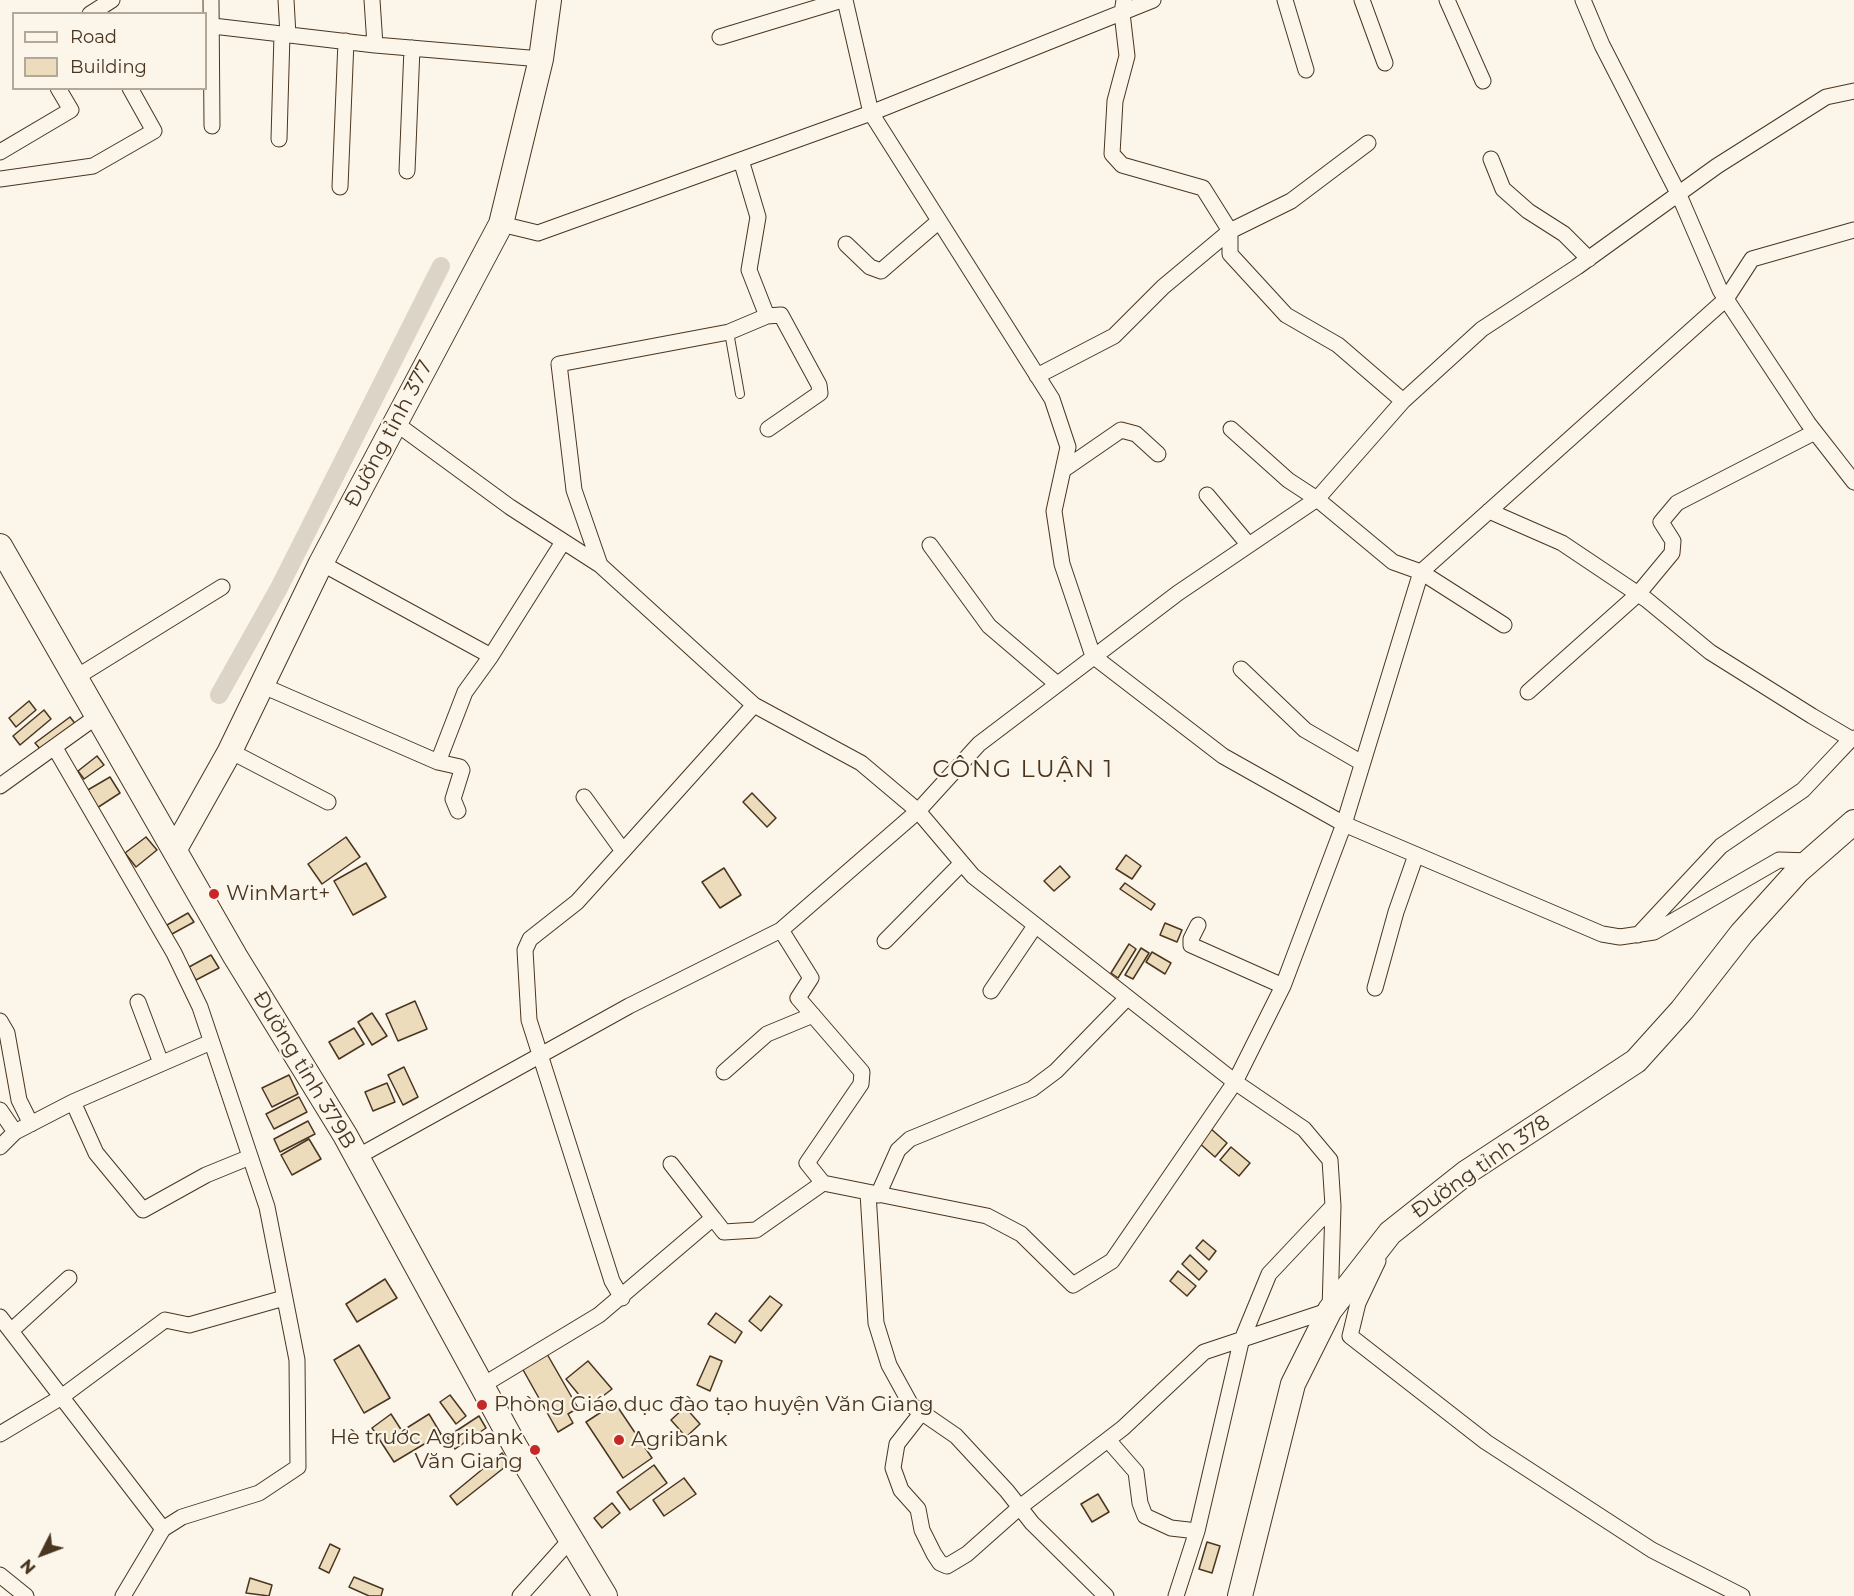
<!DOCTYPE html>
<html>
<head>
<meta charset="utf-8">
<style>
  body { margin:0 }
  #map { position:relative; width:1854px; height:1596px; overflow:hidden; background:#fbf6e9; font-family:Montserrat,sans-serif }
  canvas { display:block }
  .legend { position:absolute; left:12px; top:12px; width:195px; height:78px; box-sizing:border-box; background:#fbf6e9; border:2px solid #b4a999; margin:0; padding:8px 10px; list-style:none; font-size:18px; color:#4a3520 }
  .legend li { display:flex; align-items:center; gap:12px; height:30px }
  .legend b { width:30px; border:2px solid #b4a999 }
  .north { position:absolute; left:12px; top:1524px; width:60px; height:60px; -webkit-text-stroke:4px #fbf6e9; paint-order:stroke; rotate:228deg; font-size:16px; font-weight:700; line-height:24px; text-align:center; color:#4a3520 }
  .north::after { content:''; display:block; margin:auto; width:21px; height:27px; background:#4a3520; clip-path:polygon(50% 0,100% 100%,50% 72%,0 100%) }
</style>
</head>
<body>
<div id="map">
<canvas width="1854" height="1596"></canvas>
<ul class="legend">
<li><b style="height:8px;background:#fbf6e9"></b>Road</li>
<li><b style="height:16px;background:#ecdcbc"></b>Building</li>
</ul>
<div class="north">N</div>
</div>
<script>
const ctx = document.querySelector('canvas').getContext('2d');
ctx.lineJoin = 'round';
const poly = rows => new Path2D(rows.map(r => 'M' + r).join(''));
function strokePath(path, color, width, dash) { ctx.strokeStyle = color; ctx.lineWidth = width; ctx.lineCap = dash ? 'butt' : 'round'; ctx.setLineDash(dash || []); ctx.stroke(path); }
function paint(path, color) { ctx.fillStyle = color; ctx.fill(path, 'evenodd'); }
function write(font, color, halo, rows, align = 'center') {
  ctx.font = font + ' Montserrat,sans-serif'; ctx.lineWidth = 4.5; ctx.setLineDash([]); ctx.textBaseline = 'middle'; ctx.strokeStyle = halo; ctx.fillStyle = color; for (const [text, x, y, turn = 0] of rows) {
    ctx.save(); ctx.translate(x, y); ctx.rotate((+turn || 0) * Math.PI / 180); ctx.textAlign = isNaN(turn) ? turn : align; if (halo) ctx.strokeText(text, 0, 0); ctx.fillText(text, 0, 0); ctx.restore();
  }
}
strokePath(poly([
  [219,695,279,588,441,266]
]), '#dcd4c6', 18);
const building = poly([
  [29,701,36,710,16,727,9,718,29,701],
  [44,710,51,719,20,745,13,736,44,710],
  [70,717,77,726,42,751,35,743,70,717],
  [97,756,104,765,84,779,78,771,97,756],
  [110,777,120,793,97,808,86,791,110,777],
  [752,793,776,818,767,827,743,802,752,793],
  [146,837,157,850,136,867,125,853,146,837],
  [346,837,360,857,322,884,308,864,346,837],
  [1126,855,1141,866,1132,879,1116,869,1126,855],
  [366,863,386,897,353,915,334,881,366,863],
  [1060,866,1070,877,1054,891,1044,881,1060,866],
  [724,868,741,895,720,908,702,882,724,868],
  [1125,883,1155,904,1151,910,1120,889,1125,883],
  [188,913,194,922,172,934,167,925,188,913],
  [1165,923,1182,930,1177,942,1160,935,1165,923],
  [1129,944,1136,949,1118,978,1111,973,1129,944],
  [1141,948,1149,953,1133,979,1125,975,1141,948],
  [1152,952,1171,963,1165,974,1146,962,1152,952],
  [211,955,219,968,196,980,189,967,211,955],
  [415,1001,427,1029,398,1041,386,1014,415,1001],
  [372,1013,387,1036,372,1045,358,1022,372,1013],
  [354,1028,364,1044,339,1059,329,1042,354,1028],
  [404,1067,418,1097,403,1105,388,1075,404,1067],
  [289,1075,298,1094,272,1107,262,1088,289,1075],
  [387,1083,395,1102,373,1111,365,1092,387,1083],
  [299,1097,307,1112,274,1129,266,1114,299,1097],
  [308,1121,315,1134,280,1152,274,1139,308,1121],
  [1210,1128,1227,1143,1215,1157,1198,1142,1210,1128],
  [309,1139,321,1159,292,1175,281,1155,309,1139],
  [1231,1147,1250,1163,1239,1176,1220,1160,1231,1147],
  [1203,1240,1216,1251,1209,1260,1196,1248,1203,1240],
  [1190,1255,1207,1271,1199,1280,1182,1264,1190,1255],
  [1178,1271,1196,1286,1187,1296,1170,1281,1178,1271],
  [385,1279,397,1298,357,1322,346,1304,385,1279],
  [770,1296,782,1305,761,1331,749,1321,770,1296],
  [716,1313,742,1332,735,1343,708,1324,716,1313],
  [359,1345,390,1398,364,1413,334,1360,359,1345],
  [547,1354,578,1408,568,1414,573,1423,558,1432,522,1368,547,1354],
  [710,1356,722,1361,710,1391,697,1385,710,1356],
  [588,1361,612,1389,589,1407,566,1379,588,1361],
  [450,1395,466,1416,456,1424,440,1402,450,1395],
  [615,1403,652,1458,623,1478,586,1422,615,1403],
  [685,1407,700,1424,686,1437,671,1420,685,1407],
  [391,1414,402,1431,429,1414,441,1434,394,1462,372,1428,391,1414],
  [479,1416,486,1428,455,1449,447,1437,479,1416],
  [502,1453,510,1463,457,1505,450,1496,502,1453],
  [654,1465,667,1483,630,1510,617,1492,654,1465],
  [684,1478,696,1494,664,1516,653,1500,684,1478],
  [1098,1494,1109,1512,1092,1522,1081,1504,1098,1494],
  [612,1503,620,1513,602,1528,594,1518,612,1503],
  [1207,1542,1220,1546,1212,1573,1199,1569,1207,1542],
  [330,1544,340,1549,329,1573,319,1568,330,1544],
  [354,1577,383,1589,381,1596,369,1596,349,1587,354,1577],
  [250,1578,272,1585,269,1596,246,1593,250,1578]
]);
paint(building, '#ecdcbc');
strokePath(building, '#4a3520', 1.5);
const lane = poly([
  [729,332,740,394]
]);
const street = poly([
  [211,0,212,126],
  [286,0,288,35],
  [372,0,375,45],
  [845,0,871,113,1052,399,1068,447,1054,511,1062,564,1093,656,1223,756,1344,824,1602,934,1620,937,1654,932,1779,860,1811,861],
  [1124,0,1122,13,1127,56,1115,101,1112,154,1122,165,1203,188,1230,231,1230,254,1286,315,1338,345,1403,401],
  [1285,0,1306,70],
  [1362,0,1385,63],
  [1447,0,1483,81],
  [1583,0,1602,45,1679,195,1720,290,1808,423,1854,482],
  [90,14,112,0],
  [213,26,375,45,541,59],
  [720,37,842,0],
  [279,139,282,34],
  [0,152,71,110,58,88],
  [1491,159,1503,189,1528,211,1564,234,1589,259],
  [741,160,758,217,749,270,767,316],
  [407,171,412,48],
  [0,179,93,166,154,131,130,88],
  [340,187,346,41],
  [501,224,538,233,871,113,1153,0],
  [846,244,870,267,881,271,939,221],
  [1037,376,1114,336,1163,287,1230,231,1291,201,1368,143],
  [394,422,510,507,600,565,754,705,861,763,918,811,973,876,1235,1082,1304,1129,1330,1160,1333,1206,1330,1310,1204,1352,1123,1428,1020,1507,967,1554,947,1566,940,1563,934,1554,922,1530,918,1509,901,1490,893,1468,897,1444,922,1412],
  [1231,429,1288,480,1317,499,1393,562,1421,572,1504,625],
  [1063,470,1121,430,1136,434,1158,454],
  [1207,495,1248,544],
  [1489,511,1562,543,1647,600,1710,652,1812,716,1851,739,1854,738],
  [930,545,989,626,1057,684],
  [321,563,491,656],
  [600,565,574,490,559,364,729,332,767,316,781,315,819,385,820,393,768,429],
  [1241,669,1305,730,1362,763],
  [75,678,222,587],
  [261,685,438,762,460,767,462,770,453,799,458,811],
  [1528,692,1638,594,1672,553,1673,541,1661,522,1677,503,1815,432],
  [55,748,174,953,200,1007,267,1207,297,1360,298,1467,259,1493,182,1517,163,1529,123,1596],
  [230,751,328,802],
  [438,762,465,692,491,656,563,542],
  [0,786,96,717],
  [584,797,623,851,754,705],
  [1198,925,1191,939,1191,945,1283,986],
  [781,930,811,978,798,998,862,1072,861,1084,807,1163,823,1183],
  [1638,935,1721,846,1803,790,1851,739],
  [885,941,962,863],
  [1375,988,1396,912,1416,855],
  [991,991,1035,926],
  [138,1002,161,1063],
  [0,1021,7,1033,19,1100,31,1124],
  [724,1072,767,1034,813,1015],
  [73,1102,96,1153,143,1210,206,1175,250,1157],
  [0,1110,15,1132],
  [0,1147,15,1132,73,1102,211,1042],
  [357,1157,629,1006,781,930,918,811,979,744,1178,593,1317,499,1403,401,1482,329,1577,267,1717,166,1826,97,1854,91],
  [671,1164,713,1218],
  [868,1193,876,1323,889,1365,911,1405,956,1436,1007,1491,1032,1523,1106,1596],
  [878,1195,898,1150,910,1139,1032,1089,1056,1071,1127,998],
  [1378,1261,1358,1303,1350,1336,1486,1442,1652,1550,1742,1596],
  [622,1298,612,1281,529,1020,525,950,530,939,577,902,623,851],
  [0,1317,163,1529],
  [12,1330,69,1278],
  [483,1385,599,1315,713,1218,724,1232,756,1230,823,1183,987,1216,1021,1234,1073,1285,1112,1261,1235,1082,1283,986,1344,824,1421,572,1726,299,1752,259,1854,230],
  [0,1434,60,1398,165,1320,189,1325,284,1298],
  [1108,1440,1136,1472,1140,1503,1145,1516,1171,1528,1197,1531],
  [0,1575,26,1596],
  [520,1596,571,1539],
  [1176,1596,1197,1531,1241,1342,1269,1274,1333,1206]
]);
const primary = poly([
  [0,546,235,956,345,1135,516,1448,605,1596],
  [175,849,230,751,321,563,501,224,541,59,549,0],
  [1240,1596,1293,1384,1330,1310,1390,1233,1467,1172,1636,1061,1682,1010,1742,933,1798,871,1854,822]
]);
strokePath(lane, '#4a3520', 10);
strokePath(street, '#4a3520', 17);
strokePath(primary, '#4a3520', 26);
strokePath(lane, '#fbf6e9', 8);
strokePath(street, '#fbf6e9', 15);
strokePath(primary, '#fbf6e9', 24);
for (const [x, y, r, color] of [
  [214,894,6,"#c62828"],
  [482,1405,6,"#c62828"],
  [619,1440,6,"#c62828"],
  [535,1450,6,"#c62828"]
]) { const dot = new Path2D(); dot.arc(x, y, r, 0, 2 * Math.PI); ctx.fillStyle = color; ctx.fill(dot); strokePath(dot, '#fbf6e9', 2); }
write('21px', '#4a3520', '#fbf6e9', [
  ["Đường tỉnh 377",389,434,-62],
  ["Đường tỉnh 379B",304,1070,59],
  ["Đường tỉnh 378",1481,1167,-35]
]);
write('21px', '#4a3520', '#fbf6e9', [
  ["WinMart+",226,894],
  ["Phòng Giáo dục đào tạo huyện Văn Giang",494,1405],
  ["Hè trước Agribank",523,1438,"right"],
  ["Văn Giang",523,1462,"right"],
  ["Agribank",631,1440]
], 'left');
ctx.letterSpacing = '1.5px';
write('24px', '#4a3520', '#fbf6e9', [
  ["CÔNG LUẬN 1",1023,770]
]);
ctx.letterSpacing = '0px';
</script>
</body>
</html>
